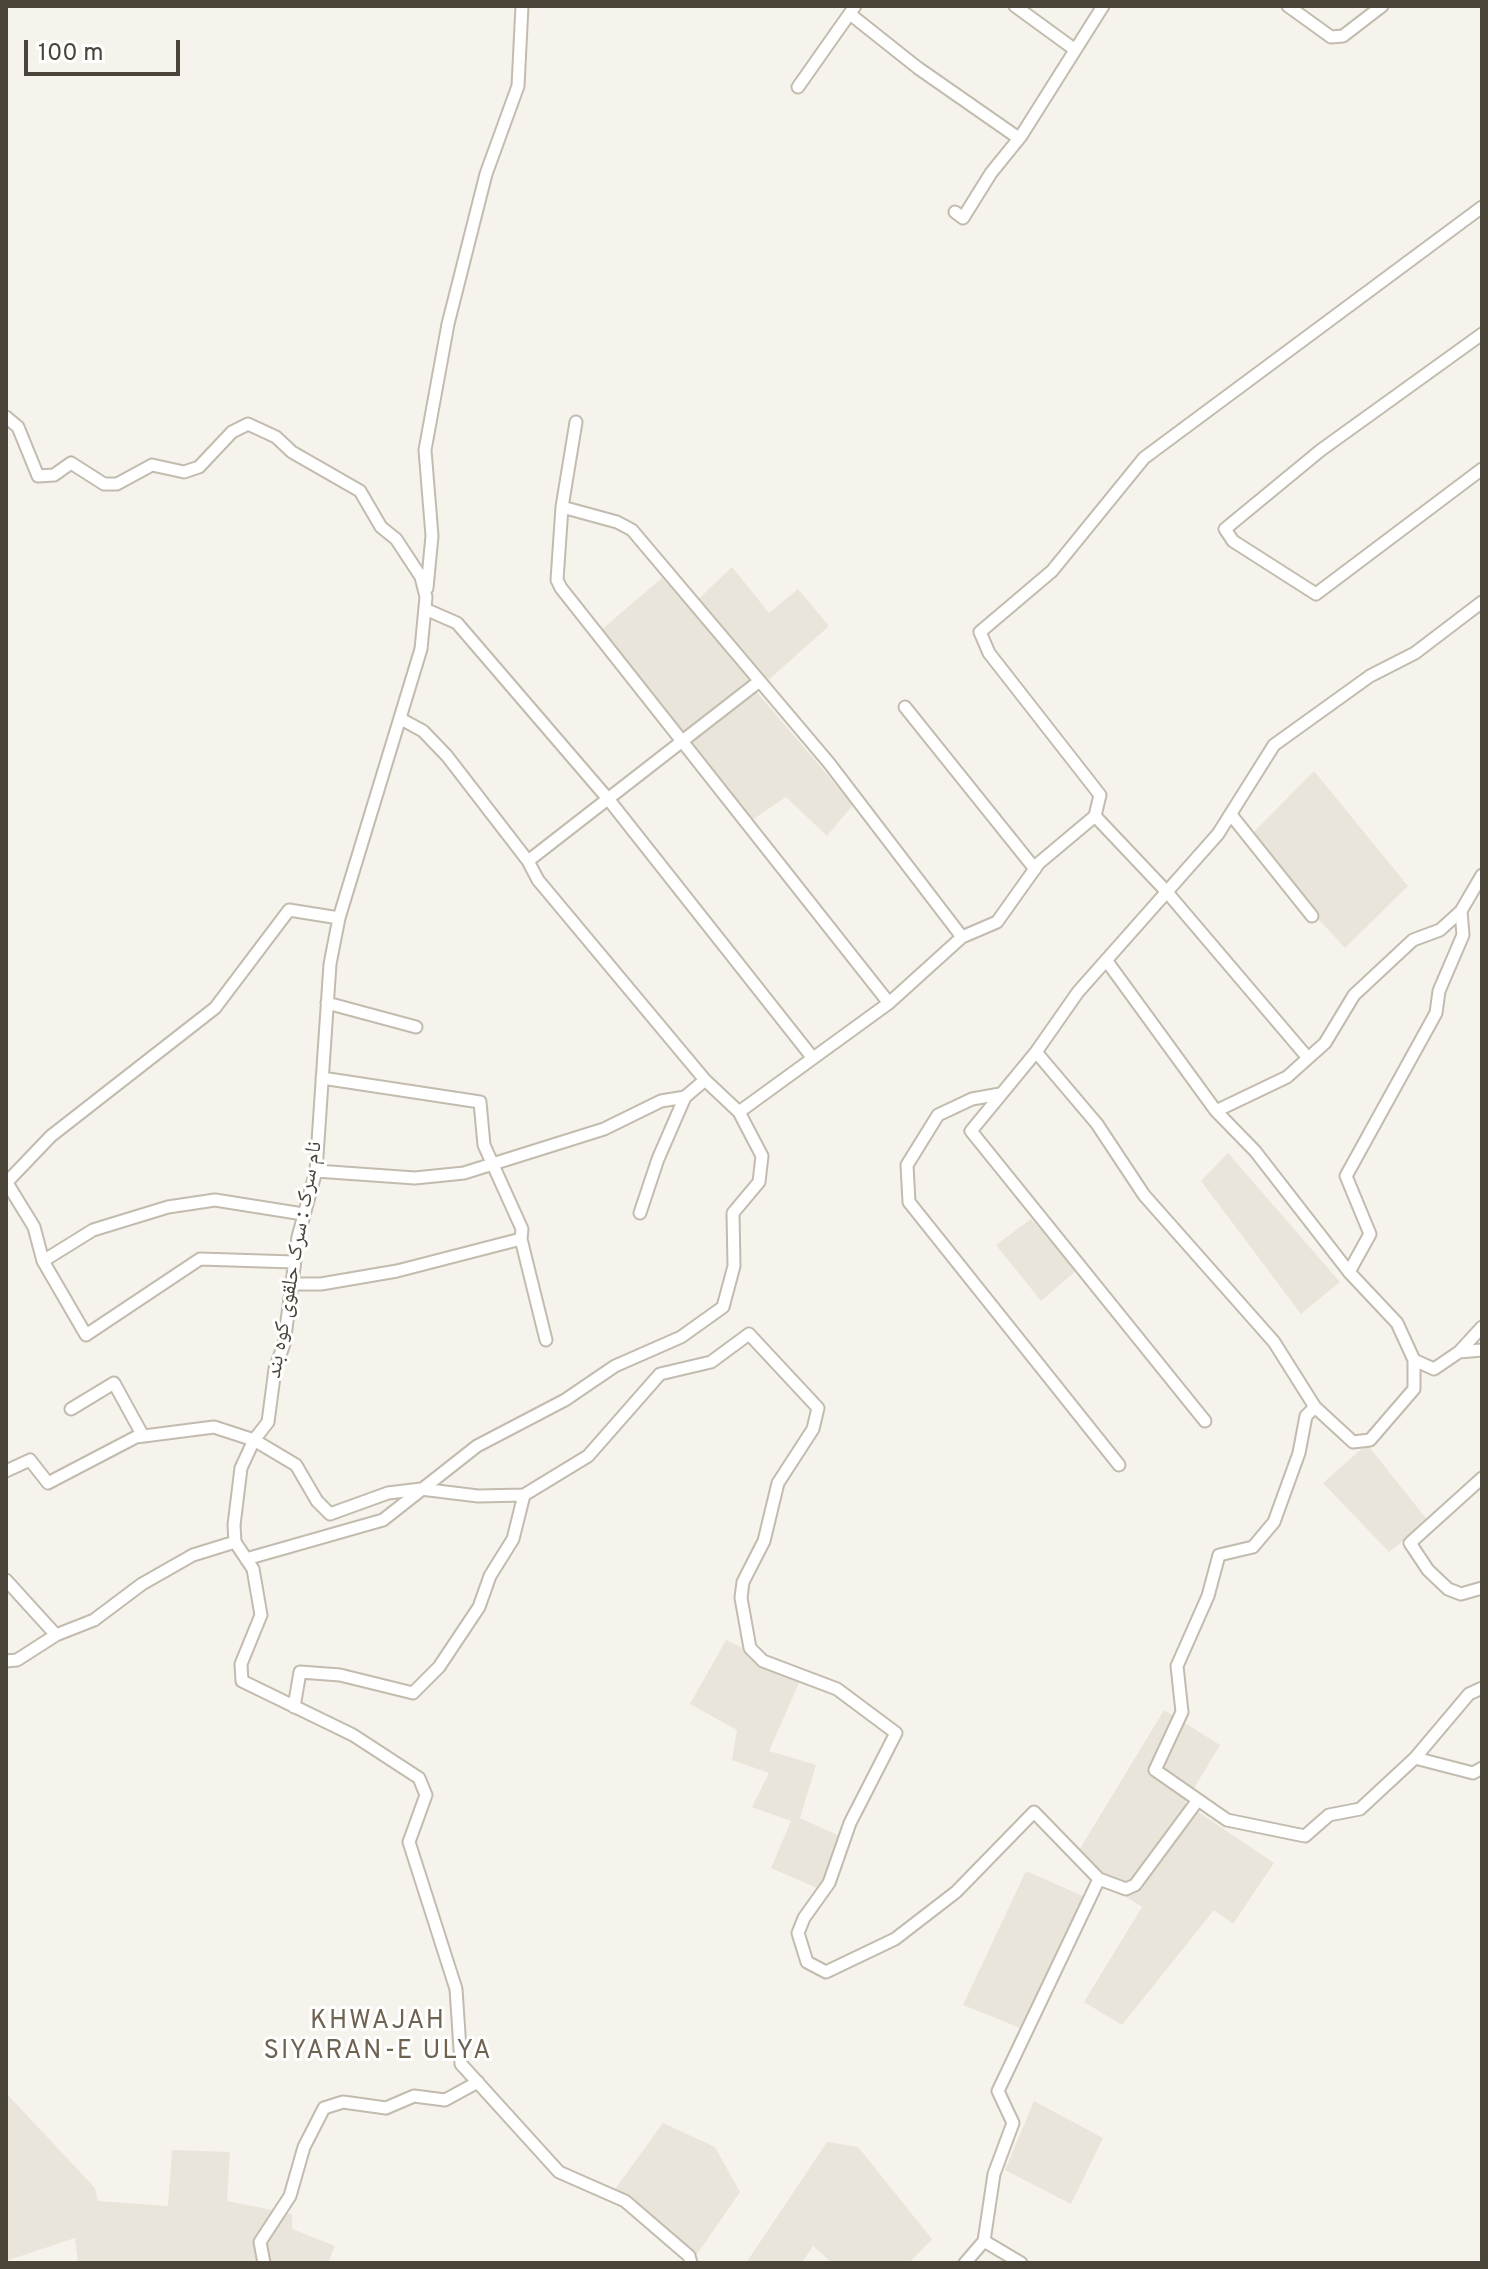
<!DOCTYPE html>
<html>
<head>
<meta charset="utf-8">
<style>
  body { margin:0 }
  #map { position:relative; width:1488px; height:2269px; overflow:hidden; background:#f6f3ec; font-family:Overpass,sans-serif }
  canvas { display:block }
  .frame { position:absolute; inset:0; border:8px solid #4b4439; pointer-events:none }
  .scale { position:absolute; left:24px; top:40px; width:156px; height:36px; box-sizing:border-box; border:4px solid #4b4439; border-top:0; padding-left:10px; font-size:24px; line-height:28px; white-space:nowrap; color:#4b4439; -webkit-text-stroke:6px #fff; paint-order:stroke }
</style>
</head>
<body>
<div id="map">
<canvas width="1488" height="2269"></canvas>
<div class="frame"></div>
<div class="scale">100 m</div>
</div>
<script>
const ctx = document.querySelector('canvas').getContext('2d');
ctx.lineJoin = 'round';
function paint(path, color) { ctx.fillStyle = color; ctx.fill(path, 'evenodd'); }
const poly = rows => new Path2D(rows.map(r => 'M' + r).join(''));
function strokePath(path, color, width, dash) { ctx.strokeStyle = color; ctx.lineWidth = width; ctx.lineCap = dash ? 'butt' : 'round'; ctx.setLineDash(dash || []); ctx.stroke(path); }
function write(font, color, halo, rows, align = 'center') {
  ctx.font = font + ' Overpass,"Noto Naskh Arabic",sans-serif'; ctx.lineWidth = 6; ctx.setLineDash([]); ctx.textBaseline = 'middle'; ctx.strokeStyle = halo; ctx.fillStyle = color; for (const [text, x, y, turn = 0] of rows) {
    ctx.save(); ctx.translate(x, y); ctx.rotate((+turn || 0) * Math.PI / 180); ctx.textAlign = isNaN(turn) ? turn : align; if (halo) ctx.strokeText(text, 0, 0); ctx.fillText(text, 0, 0); ctx.restore();
  }
}
paint(poly([
  [732,567,769,613,798,589,829,626,756,691,853,805,827,836,786,797,752,820,600,631,662,578,690,607],
  [1314,771,1408,886,1345,948,1246,840],
  [1228,1153,1340,1282,1301,1314,1201,1181],
  [1031,1219,1077,1270,1041,1301,996,1245],
  [1367,1444,1428,1521,1389,1552,1323,1483],
  [726,1640,802,1676,769,1751,816,1765,800,1818,848,1840,826,1892,771,1868,791,1821,752,1807,769,1773,732,1760,737,1730,690,1704],
  [1164,1710,1220,1745,1185,1803,1274,1863,1233,1924,1214,1910,1122,2025,1084,2002,1142,1907,1072,1862],
  [1026,1871,1085,1897,1020,2028,963,2005],
  [6,2093,95,2188,98,2201,168,2206,172,2150,230,2152,227,2201,292,2214,292,2229,335,2246,328,2263,78,2263,75,2238,6,2261],
  [1034,2101,1103,2138,1071,2204,1005,2170],
  [663,2123,715,2147,740,2192,691,2263,613,2192],
  [827,2142,858,2147,932,2239,909,2263,832,2263,813,2246,802,2263,746,2263]
]), '#eae5da');
const minor = poly([
  [1015,6,1074,49],
  [1288,6,1331,37,1343,36,1382,6],
  [850,14,918,68,1017,137],
  [798,87,855,6],
  [955,212,963,218,991,173,1021,136,1103,6],
  [1482,334,1321,450,1225,529,1233,541,1316,594,1482,469],
  [6,417,18,427,38,476,54,475,71,463,104,484,117,484,152,465,184,472,199,467,232,432,248,424,276,437,292,452,360,491,381,527,396,539,421,577,426,597,421,649,339,918,330,964,316,1171,298,1237,284,1344,275,1369,268,1422,254,1440,241,1468,234,1525,235,1542,253,1569,261,1615,241,1664,242,1681,353,1735,419,1778,426,1795,409,1842,456,1989,461,2064,559,2172,625,2201,689,2256,691,2263],
  [576,422,562,507,557,580,561,588,889,1003],
  [562,507,617,522,632,530,829,763,962,937],
  [427,588,432,536,425,450,448,324,486,174,518,86,522,6],
  [425,609,457,623,609,800,812,1057],
  [905,707,1035,869],
  [1095,816,1166,891,1308,1058],
  [1232,816,1312,916],
  [528,861,757,683],
  [327,1003,416,1027],
  [1036,1052,1097,1124,1144,1195,1274,1342,1315,1407,1353,1442,1370,1440,1414,1389,1414,1360,1397,1323,1349,1272,1255,1151,1216,1111,1106,960],
  [322,1078,480,1102,484,1145,522,1229,521,1239,546,1340],
  [1000,1094,972,1099,938,1115,907,1165,909,1202,1119,1465],
  [1216,1111,1287,1077,1325,1043,1354,995,1413,940,1440,930,1461,911],
  [739,1112,889,1003,962,937,997,922,1039,863,1095,816,1100,795,989,653,980,632,1052,571,1144,458,1482,207],
  [316,1171,415,1178,464,1173,604,1129,661,1101,685,1097],
  [6,1183,51,1136,215,1008,289,910,339,918],
  [7,1183,34,1227,43,1261,86,1335,200,1259,294,1262],
  [640,1213,658,1159,685,1097,705,1080],
  [43,1261,93,1230,168,1207,215,1200,303,1214],
  [1349,1272,1370,1234,1346,1176,1436,1013,1439,991,1463,935,1461,911,1482,875],
  [290,1284,321,1284,397,1271,521,1239],
  [1459,1352,1482,1350],
  [1414,1360,1434,1369,1459,1352,1482,1327],
  [1315,1407,1306,1416,1299,1453,1274,1522,1253,1547,1219,1555,1208,1596,1177,1666,1182,1712,1155,1770,1227,1820,1305,1836,1329,1815,1360,1809,1415,1758,1473,1773,1482,1768],
  [71,1409,114,1383,143,1436],
  [1205,1421,971,1131,1036,1052,1078,992,1218,834,1274,745,1370,676,1415,653,1482,602],
  [6,1471,30,1460,48,1483,136,1437,214,1427,254,1440,296,1465,317,1501,330,1514,388,1493,421,1489,478,1496,524,1495,588,1456,660,1374,711,1362,749,1334,818,1408,813,1429,778,1483,764,1541,743,1582,741,1598,750,1648,763,1661,837,1689,896,1733,850,1823,829,1883,804,1918,798,1933,807,1962,826,1972,895,1939,956,1892,1034,1812,1099,1879,1126,1889,1135,1885,1198,1800],
  [1482,1478,1410,1543,1428,1570,1448,1589,1461,1594,1482,1588],
  [246,1559,383,1520,477,1446,565,1400,615,1366,681,1337,723,1307,734,1266,733,1213,759,1182,762,1156,739,1112,705,1080,538,880,528,861,447,756,423,731,401,719],
  [6,1580,56,1635],
  [6,1661,17,1660,56,1635,94,1620,142,1584,193,1555,235,1542],
  [294,1707,300,1672,340,1675,413,1693,439,1667,479,1607,490,1576,513,1539,524,1495],
  [1415,1758,1469,1694,1482,1688],
  [984,2241,994,2174,1013,2123,998,2091,1099,1879],
  [264,2263,260,2242,290,2196,304,2147,324,2108,343,2102,386,2108,414,2096,445,2100,478,2082],
  [965,2263,984,2241,1021,2263]
]);
strokePath(minor, '#c2bbae', 15);
strokePath(minor, '#fff', 11);
write('22px', '#4b4439', '#fff', [
  ["نام سرک : سرک حلقوی کوه بند",296,1260,-80]
]);
ctx.letterSpacing = '2px';
write('26px', '#6e6250', '#fff', [
  ["KHWAJAH",378,2023],
  ["SIYARAN-E ULYA",378,2053]
]);
ctx.letterSpacing = '0px';
</script>
</body>
</html>
